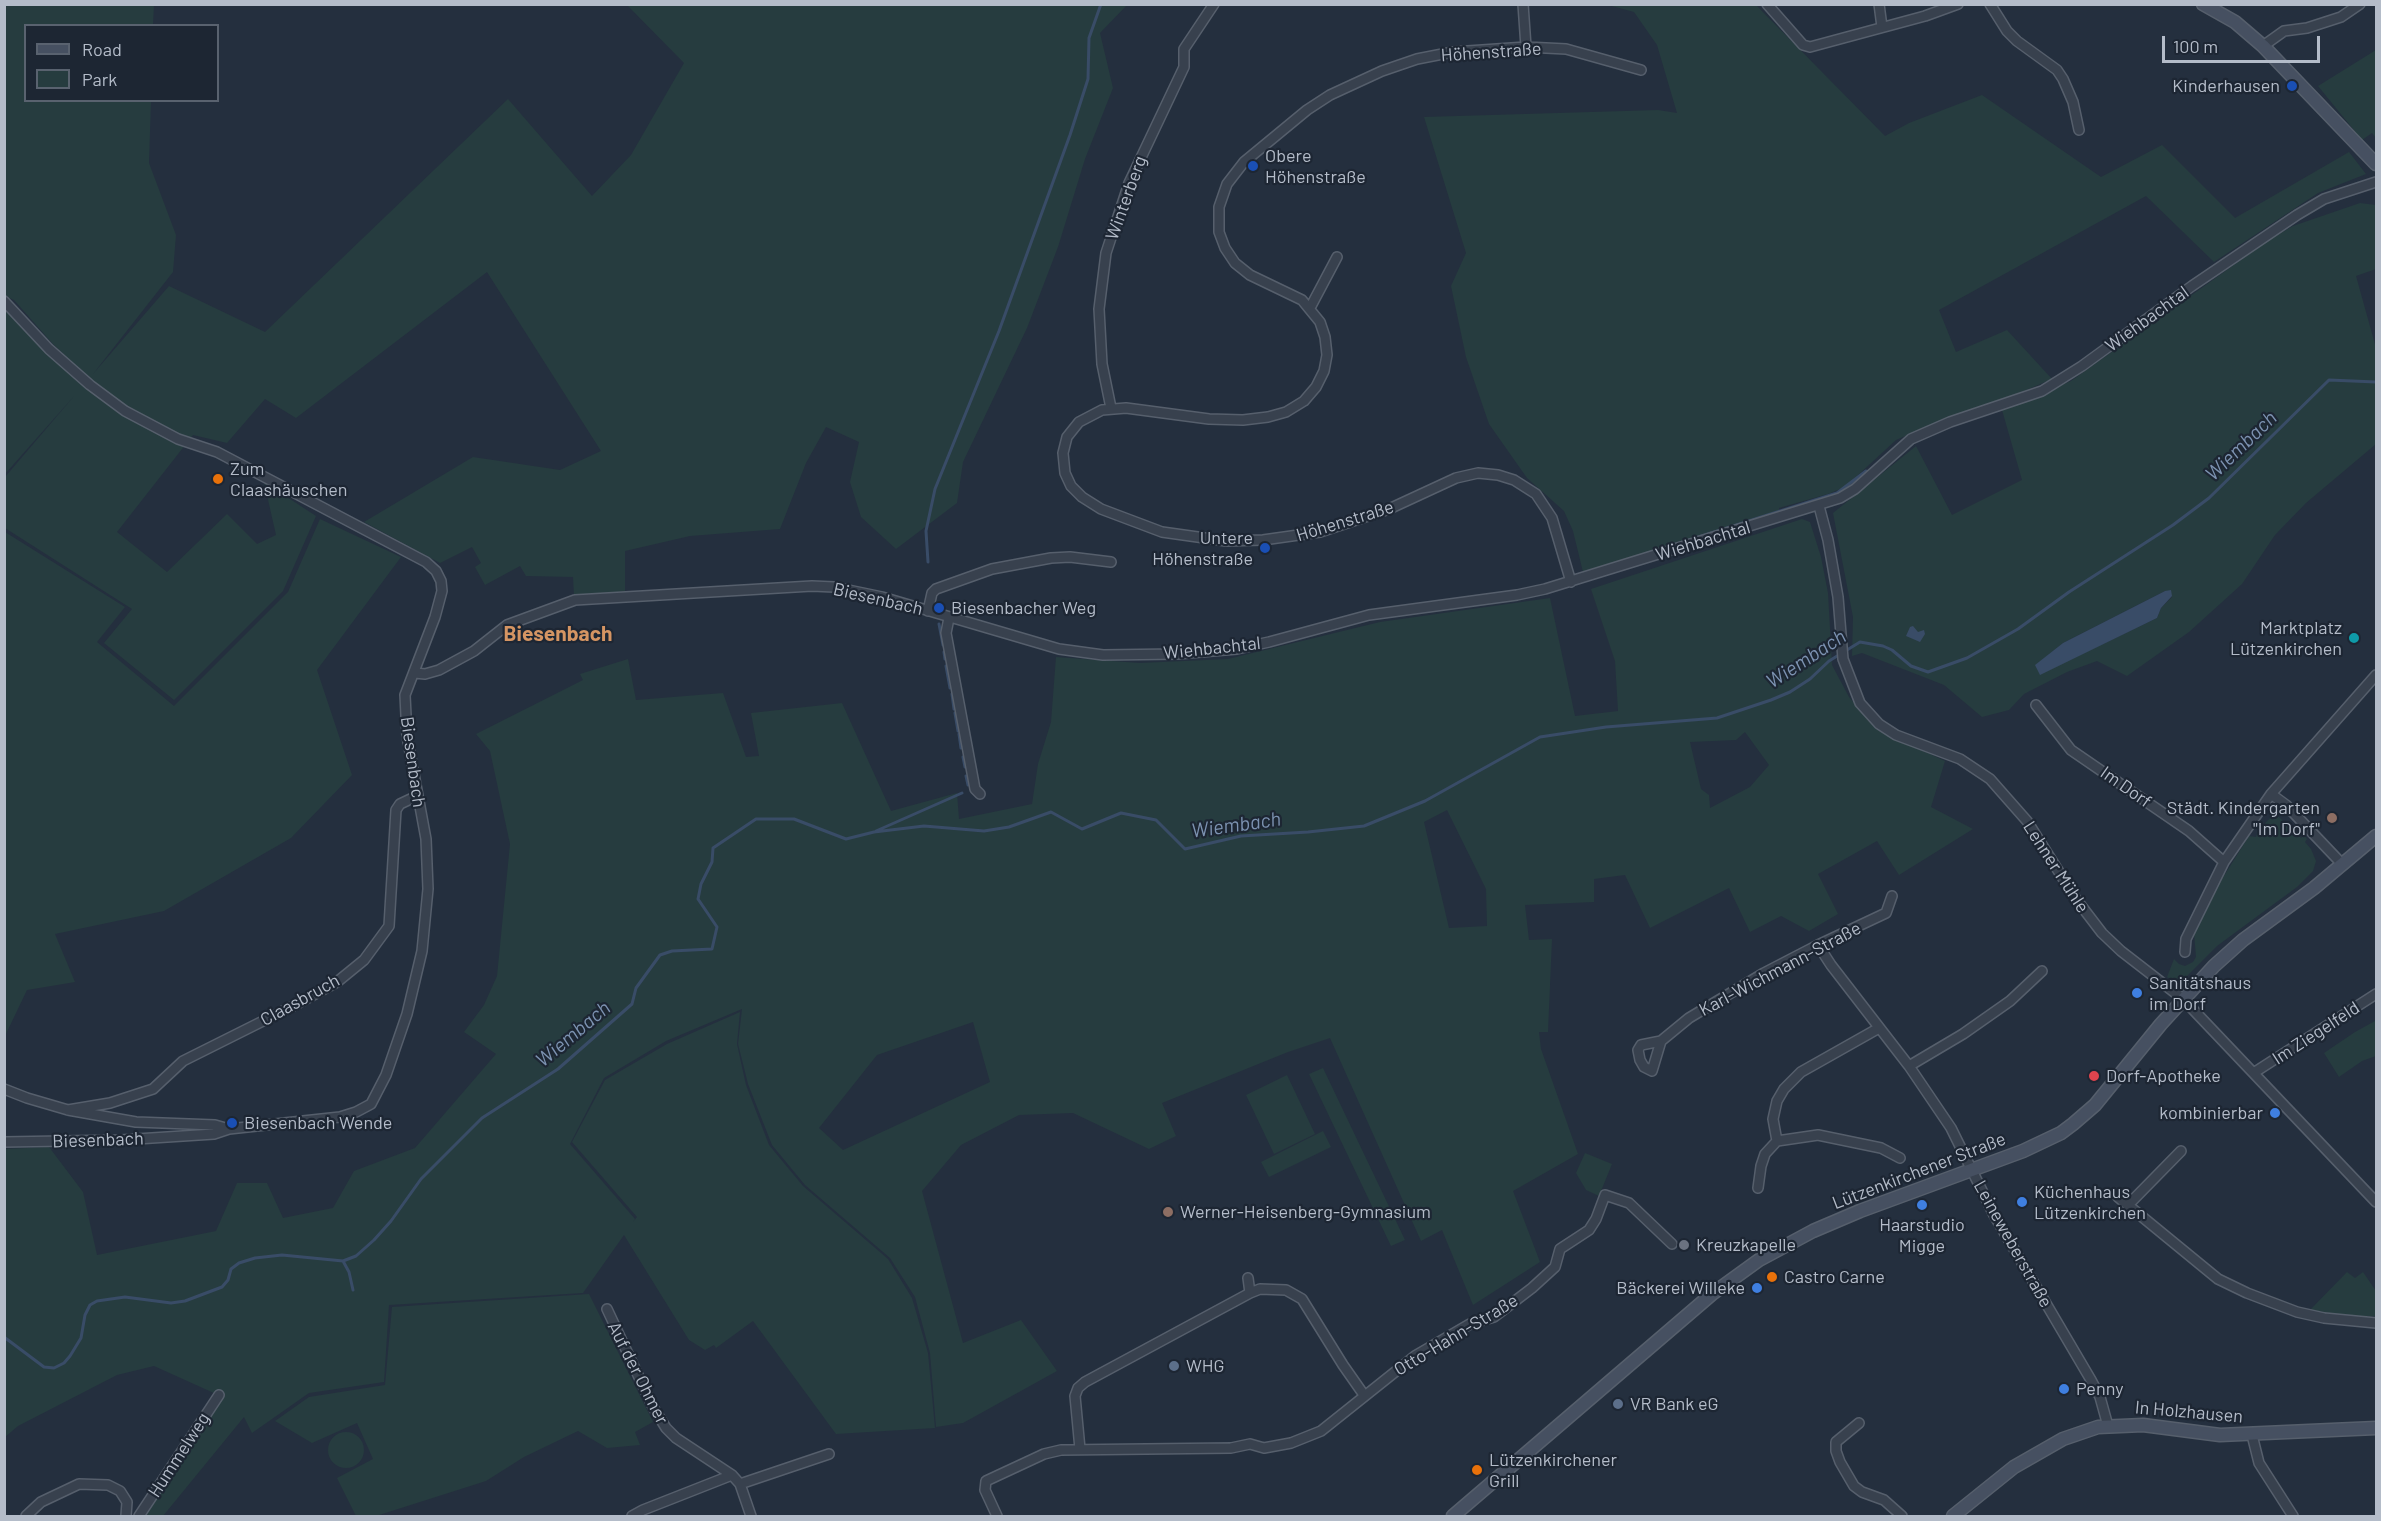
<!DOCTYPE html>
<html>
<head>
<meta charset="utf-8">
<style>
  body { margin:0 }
  #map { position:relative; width:2381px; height:1521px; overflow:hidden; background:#242f3e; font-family:Barlow,sans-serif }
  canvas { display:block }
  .frame { position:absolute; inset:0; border:6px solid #b4bcc9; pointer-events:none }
  .legend { position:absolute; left:24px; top:24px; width:195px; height:78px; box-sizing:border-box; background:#1d2633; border:2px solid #59626f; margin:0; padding:8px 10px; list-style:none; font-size:18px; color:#b4bcc9 }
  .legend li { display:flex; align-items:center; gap:12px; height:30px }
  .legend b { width:30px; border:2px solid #59626f }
  .scale { position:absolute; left:2162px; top:36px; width:158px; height:27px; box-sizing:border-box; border:3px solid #b4bcc9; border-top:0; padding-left:8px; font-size:18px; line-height:21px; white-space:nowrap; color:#b4bcc9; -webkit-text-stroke:4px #1d2633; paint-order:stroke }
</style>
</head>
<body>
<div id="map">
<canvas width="2381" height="1521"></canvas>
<div class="frame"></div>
<ul class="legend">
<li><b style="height:8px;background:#465061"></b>Road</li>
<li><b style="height:16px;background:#263c3f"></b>Park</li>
</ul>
<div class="scale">100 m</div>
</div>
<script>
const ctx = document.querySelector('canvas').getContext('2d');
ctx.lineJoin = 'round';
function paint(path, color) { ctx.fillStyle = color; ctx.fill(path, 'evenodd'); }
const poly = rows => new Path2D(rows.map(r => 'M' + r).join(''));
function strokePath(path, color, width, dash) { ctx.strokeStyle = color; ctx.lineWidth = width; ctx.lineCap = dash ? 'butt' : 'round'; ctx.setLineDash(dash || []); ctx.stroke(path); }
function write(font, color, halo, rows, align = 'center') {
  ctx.font = font + ' Barlow,sans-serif'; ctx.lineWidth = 4.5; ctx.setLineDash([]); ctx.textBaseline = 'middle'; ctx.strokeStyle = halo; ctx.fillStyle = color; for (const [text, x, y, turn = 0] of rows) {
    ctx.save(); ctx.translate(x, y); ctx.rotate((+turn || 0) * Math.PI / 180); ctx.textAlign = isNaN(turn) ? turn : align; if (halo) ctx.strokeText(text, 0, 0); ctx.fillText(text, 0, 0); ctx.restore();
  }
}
paint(poly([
  [5,5,154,5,153,25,26,26,26,100,151,101,149,163,176,235,173,272,93,374,169,286,265,332,508,99,592,196,631,155,684,63,627,5,1127,5,1100,33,1113,88,1085,159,1058,247,1027,328,963,462,957,503,896,549,861,517,850,482,859,442,826,427,806,463,780,529,690,536,625,551,625,593,574,596,573,577,526,576,520,566,485,585,475,567,481,563,472,547,440,563,364,522,473,457,560,470,601,451,487,272,296,418,265,399,227,443,193,435,117,532,167,572,227,514,257,544,276,535,264,482,316,516,283,591,174,700,104,643,132,609,5,528,5,477,75,395,5,474,5,307,83,385,89,378,52,343,14,300,5,296],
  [1608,5,1756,5,1885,136,1909,123,1982,95,2101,177,2162,145,2235,218,2349,152,2366,174,2318,193,2214,262,2146,196,1939,310,1956,352,2007,330,2052,379,2010,397,1944,419,1896,440,1845,487,1828,494,1779,508,1779,512,1588,573,1583,572,1573,531,1564,511,1527,478,1489,424,1466,357,1451,286,1466,253,1424,117,1658,110,1677,113,1657,45,1634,12],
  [2376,50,2376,138,2372,133,2362,140,2318,86],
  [2360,203,2376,205,2376,269,2356,276,2376,348,2376,444,2306,503,2275,535,2242,584,2189,632,2127,676,2097,661,2067,672,2024,694,2009,710,1982,717,1944,685,1862,653,1852,656,1853,617,1833,513,1916,446,1952,515,2022,480,2002,410,2071,381,2269,240,2293,226],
  [2165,591,2172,597,2161,608,2157,618,2040,674,2036,665,2063,643],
  [320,519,401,557,317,670,352,775,291,838,164,911,55,934,75,982,27,990,5,1036,5,532,125,607,97,642,174,706,288,592],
  [1802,519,1810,522,1821,557,1828,593,1832,665,1849,697,1876,729,1945,761,1931,807,1973,829,1899,875,1877,841,1818,874,1838,914,1809,931,1781,916,1750,932,1729,888,1650,928,1625,875,1594,879,1594,902,1525,905,1529,940,1552,939,1548,1032,1539,1032,1541,1049,1578,1154,1513,1191,1540,1262,1473,1305,1442,1230,1421,1241,1330,1038,1288,1052,1162,1103,1176,1136,1149,1149,1073,1113,1019,1115,961,1145,922,1191,963,1343,1021,1320,1057,1371,963,1423,936,1427,930,1353,915,1297,890,1258,805,1185,772,1145,748,1084,738,1044,742,1009,666,1041,604,1078,570,1144,635,1219,633,1222,637,1217,572,1142,605,1080,667,1044,740,1012,737,1044,746,1085,769,1145,803,1186,888,1259,912,1298,928,1353,935,1428,836,1434,753,1321,716,1348,714,1345,705,1350,689,1340,624,1235,583,1293,389,1305,384,1382,309,1393,252,1433,244,1417,163,1516,140,1516,216,1394,154,1366,117,1375,18,1426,5,1437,5,1149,49,1147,83,1192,97,1255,216,1231,237,1183,267,1183,283,1218,333,1208,354,1171,415,1148,496,1054,464,1032,484,1005,497,976,510,844,490,751,476,734,583,680,580,674,628,659,636,700,723,693,746,757,759,756,751,713,842,703,891,811,957,793,959,819,1032,804,1038,764,1051,722,1056,657,1140,663,1228,659,1380,622,1550,598,1575,716,1618,711,1615,661,1591,589],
  [1745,732,1769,765,1750,787,1710,808,1709,795,1701,789,1690,742,1736,740],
  [1447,810,1486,889,1487,926,1449,928,1424,822],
  [973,1022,990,1082,843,1150,819,1128,877,1055],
  [2271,817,2279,817,2301,838,2304,835,2307,839,2305,842,2311,849,2316,861,2313,871,2297,887,2217,946,2183,980,2180,982,2171,980,2167,977,2174,959,2179,964,2185,966,2193,962,2196,957,2194,933,2217,887,2249,836,2256,837,2258,831],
  [2375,1021,2376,1056,2362,1061,2339,1077,2324,1053,2355,1032],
  [1323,1068,1405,1240,1391,1246,1309,1074],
  [1287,1075,1315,1134,1274,1154,1246,1095],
  [1323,1131,1331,1147,1269,1177,1261,1162],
  [1585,1153,1612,1164,1599,1196,1586,1190,1576,1173],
  [2347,1272,2355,1278,2363,1272,2376,1291,2376,1316,2354,1317,2310,1310],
  [589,1294,653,1422,635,1432,640,1445,607,1448,578,1431,524,1457,486,1481,376,1516,356,1516,337,1478,373,1459,357,1423,312,1443,275,1421,309,1397,385,1385,392,1307],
  '328 1450a18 18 0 1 1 36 0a18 18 0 1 1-36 0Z'
]), '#263c3f');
paint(poly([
  [2171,590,2172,596,2161,608,2157,618,2040,675,2035,665,2063,643,2165,591],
  [1913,626,1918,632,1924,630,1925,634,1920,642,1906,636,1910,627]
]), '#394c67');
strokePath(poly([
  [1645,554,1837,493,1866,471],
  [928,562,926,531,935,489,999,331,1070,135,1088,79,1089,38,1101,4],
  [939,624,943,645],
  [944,652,945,659],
  [946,666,950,688],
  [952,694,954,709],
  [955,713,958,731],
  [959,734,961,748],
  [963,757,965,767],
  [966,776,968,785],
  [876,831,962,793],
  [343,1261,349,1272,353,1290],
  [4,1337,44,1367,54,1368,64,1363,70,1356,81,1338,85,1315,90,1305,97,1301,125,1297,171,1303,185,1301,222,1287,228,1280,231,1269,239,1263,255,1258,282,1255,343,1261,356,1256,374,1240,391,1221,421,1179,482,1118,558,1069,632,1004,636,988,660,955,672,951,712,949,717,927,698,899,701,884,712,862,713,848,756,819,794,819,846,839,874,832,924,826,984,831,1009,827,1051,812,1082,829,1121,813,1156,820,1185,849,1241,836,1308,832,1364,826,1425,801,1540,737,1606,727,1717,718,1771,700,1790,692,1810,679,1829,661,1860,642,1883,646,1892,650,1911,666,1928,672,1967,658,2018,629,2069,592,2173,525,2209,498,2329,380,2376,382]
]), '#394c67', 3);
const street = poly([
  [1523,4,1526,47],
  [1767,4,1803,45,1810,47,1925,16,1958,4],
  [1879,4,1882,27],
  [1990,4,2007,31,2017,41,2057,70,2063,79,2073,102,2079,130],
  [2263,46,2284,31,2307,28,2341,17,2360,4],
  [4,301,49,349,90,385,125,411,178,439,217,452,426,562,436,571,441,581,442,591,435,617,405,695,407,736,426,839,428,889,422,951,407,1014,386,1075,371,1104,356,1112,340,1117,229,1129,214,1134,121,1140,4,1142],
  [1310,308,1337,257],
  [1111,408,1102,364,1099,309,1106,253,1129,183,1184,67,1184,49,1214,4],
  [1819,506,1828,540,1838,597,1843,659,1860,703,1879,724,1896,735,1960,759,1990,779,2027,821,2076,899,2102,933,2121,951,2183,999,2376,1202],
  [1571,582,1552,518,1536,494,1514,480,1498,475,1478,473,1456,478,1389,509,1320,532,1263,540,1226,541,1162,532,1101,509,1082,497,1071,486,1065,473,1063,453,1067,437,1079,422,1102,410,1126,408,1209,419,1243,420,1268,417,1286,412,1304,401,1316,387,1324,371,1327,355,1325,337,1320,322,1302,300,1250,275,1235,263,1225,248,1219,232,1219,207,1227,184,1244,162,1307,110,1330,95,1382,71,1417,59,1453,52,1526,47,1566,49,1641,70],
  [928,611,932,593,936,589,992,569,1051,558,1070,557,1111,562],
  [949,618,946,633,975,789,980,794],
  [415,673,425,674,439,670,474,651,507,625,575,600,812,586,834,587,882,597,1059,649,1103,655,1177,654,1237,649,1269,642,1369,615,1517,595,1545,589,1840,498,1855,489,1911,439,1950,422,2042,391,2082,366,2192,286,2297,215,2324,199,2376,182],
  [2036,705,2071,750,2189,831,2224,862],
  [2271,794,2286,805,2343,865],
  [1818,945,1831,965,1909,1066,1951,1128,1994,1215,2091,1380,2100,1397,2108,1426],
  [2185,952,2186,939,2224,862,2271,794,2376,675],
  [1661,1041,1652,1071,1644,1067,1640,1060,1638,1050,1641,1045,1661,1041,1689,1018,1764,973,1818,945,1886,913,1892,896],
  [1909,1066,1963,1034,2010,1001,2042,971],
  [2255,1072,2376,994],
  [4,1089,27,1098,68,1110,136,1122,215,1125,229,1129],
  [68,1110,110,1103,153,1089,183,1061,297,1004,337,982,364,960,389,926,396,810,400,804,417,796],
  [1777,1141,1818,1135,1881,1148,1900,1158],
  [1758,1188,1761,1166,1765,1154,1777,1141,1773,1119,1777,1101,1784,1089,1801,1072,1879,1028],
  [2118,1197,2218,1279,2247,1293,2297,1312,2324,1318,2376,1323],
  [2128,1205,2181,1151],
  [1248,1278,1250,1293],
  [607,1309,653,1407,666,1428,676,1438,732,1475,740,1484,751,1516],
  [1859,1423,1836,1442,1836,1451,1840,1462,1854,1486,1862,1492,1884,1500,1902,1516],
  [2252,1435,2259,1463,2293,1516],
  [1080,1449,1075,1396,1078,1388,1085,1382,1250,1293,1260,1289,1286,1290,1302,1299,1343,1365,1364,1395],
  [740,1484,829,1454],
  [26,1516,41,1502,79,1484,108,1485,120,1491,127,1502,126,1516],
  [139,1516,219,1395],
  [632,1516,643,1510,732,1475],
  [997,1516,985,1490,986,1481,1044,1454,1061,1450,1231,1448,1250,1444,1264,1448,1291,1443,1321,1431,1415,1356,1470,1324,1494,1317,1532,1288,1555,1267,1560,1249,1589,1230,1596,1219,1605,1195,1629,1203,1672,1244]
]);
const secondary = poly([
  [2203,4,2235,22,2263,46,2376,164],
  [1453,1516,1712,1294,1759,1260,1813,1231,1860,1211,2023,1151,2061,1133,2073,1124,2095,1105,2161,1024,2214,966,2243,940,2314,888,2376,836],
  [1953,1516,2014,1467,2063,1439,2098,1427,2143,1425,2220,1435,2376,1428]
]);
strokePath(street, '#565f6c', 12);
strokePath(secondary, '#565f6c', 15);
strokePath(street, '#38414e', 9);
strokePath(secondary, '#465061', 12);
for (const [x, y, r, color] of [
  [2292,86,6,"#1a4fb4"],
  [1253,166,6,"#1a4fb4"],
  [218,479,6,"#e8710a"],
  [1265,548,6,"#1a4fb4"],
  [939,608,6,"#1a4fb4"],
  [2354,638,6,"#0f9aa8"],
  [2332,818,6,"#8d6e63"],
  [2137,993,6,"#3f7fe0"],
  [2094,1076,6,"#e0444e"],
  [2275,1113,6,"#3f7fe0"],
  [232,1123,6,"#1a4fb4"],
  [2022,1202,6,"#3f7fe0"],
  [1922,1205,6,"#3f7fe0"],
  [1168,1212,6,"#8d6e63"],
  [1684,1245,6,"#6b7280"],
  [1772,1277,6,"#e8710a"],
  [1757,1288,6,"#3f7fe0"],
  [1174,1366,6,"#5c6f8a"],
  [2064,1389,6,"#3f7fe0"],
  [1618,1404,6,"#5c6f8a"],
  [1477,1470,6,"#e8710a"]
]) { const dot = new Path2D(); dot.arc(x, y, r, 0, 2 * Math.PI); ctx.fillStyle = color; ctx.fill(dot); strokePath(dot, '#1d2633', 2); }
write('18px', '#b4bcc9', '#1d2633', [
  ["Höhenstraße",1491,52,-4],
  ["Winterberg",1126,198,-70],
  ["Wiehbachtal",2147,319,-36],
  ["Höhenstraße",1345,521,-17],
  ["Wiehbachtal",1703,541,-17],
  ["Biesenbach",878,599,13],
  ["Wiehbachtal",1212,648,-6],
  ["Biesenbach",413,762,82],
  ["Im Dorf",2126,787,35],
  ["Lehner Mühle",2056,867,57],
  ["Karl-Wichmann-Straße",1780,969,-28],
  ["Claasbruch",300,1000,-29],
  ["Im Ziegelfeld",2316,1033,-33],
  ["Biesenbach",98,1140,-2],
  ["Lützenkirchener Straße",1919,1171,-21],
  ["Leineweberstraße",2013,1244,61],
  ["Otto-Hahn-Straße",1456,1335,-31],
  ["Auf der Ohmer",638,1373,63],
  ["In Holzhausen",2189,1412,5],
  ["Hummelweg",179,1455,-57]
]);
write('18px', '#b4bcc9', '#1d2633', [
  ["Kinderhausen",2280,86,"right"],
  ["Obere",1265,156],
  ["Höhenstraße",1265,177],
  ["Zum",230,469],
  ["Claashäuschen",230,490],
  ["Untere",1253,538,"right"],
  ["Höhenstraße",1253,559,"right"],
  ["Biesenbacher Weg",951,608],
  ["Marktplatz",2342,628,"right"],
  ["Lützenkirchen",2342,649,"right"],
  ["Städt. Kindergarten",2320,808,"right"],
  ["\"Im Dorf\"",2320,829,"right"],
  ["Sanitätshaus",2149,983],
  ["im Dorf",2149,1004],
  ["Dorf-Apotheke",2106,1076],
  ["kombinierbar",2263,1113,"right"],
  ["Biesenbach Wende",244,1123],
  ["Küchenhaus",2034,1192],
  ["Lützenkirchen",2034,1213],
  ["Werner-Heisenberg-Gymnasium",1180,1212],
  ["Haarstudio",1922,1225,"center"],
  ["Migge",1922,1246,"center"],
  ["Kreuzkapelle",1696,1245],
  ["Castro Carne",1784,1277],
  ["Bäckerei Willeke",1745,1288,"right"],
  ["WHG",1186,1366],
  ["Penny",2076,1389],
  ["VR Bank eG",1630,1404],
  ["Lützenkirchener",1489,1460],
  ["Grill",1489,1481]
], 'left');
write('italic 20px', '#7c92b1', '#1d2633', [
  ["Wiembach",2241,446,-44],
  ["Wiembach",1806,659,-33],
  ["Wiembach",1236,825,-8],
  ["Wiembach",573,1034,-40]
]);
write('bold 21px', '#d59563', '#1d2633', [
  ["Biesenbach",558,634]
]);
</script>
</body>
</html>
